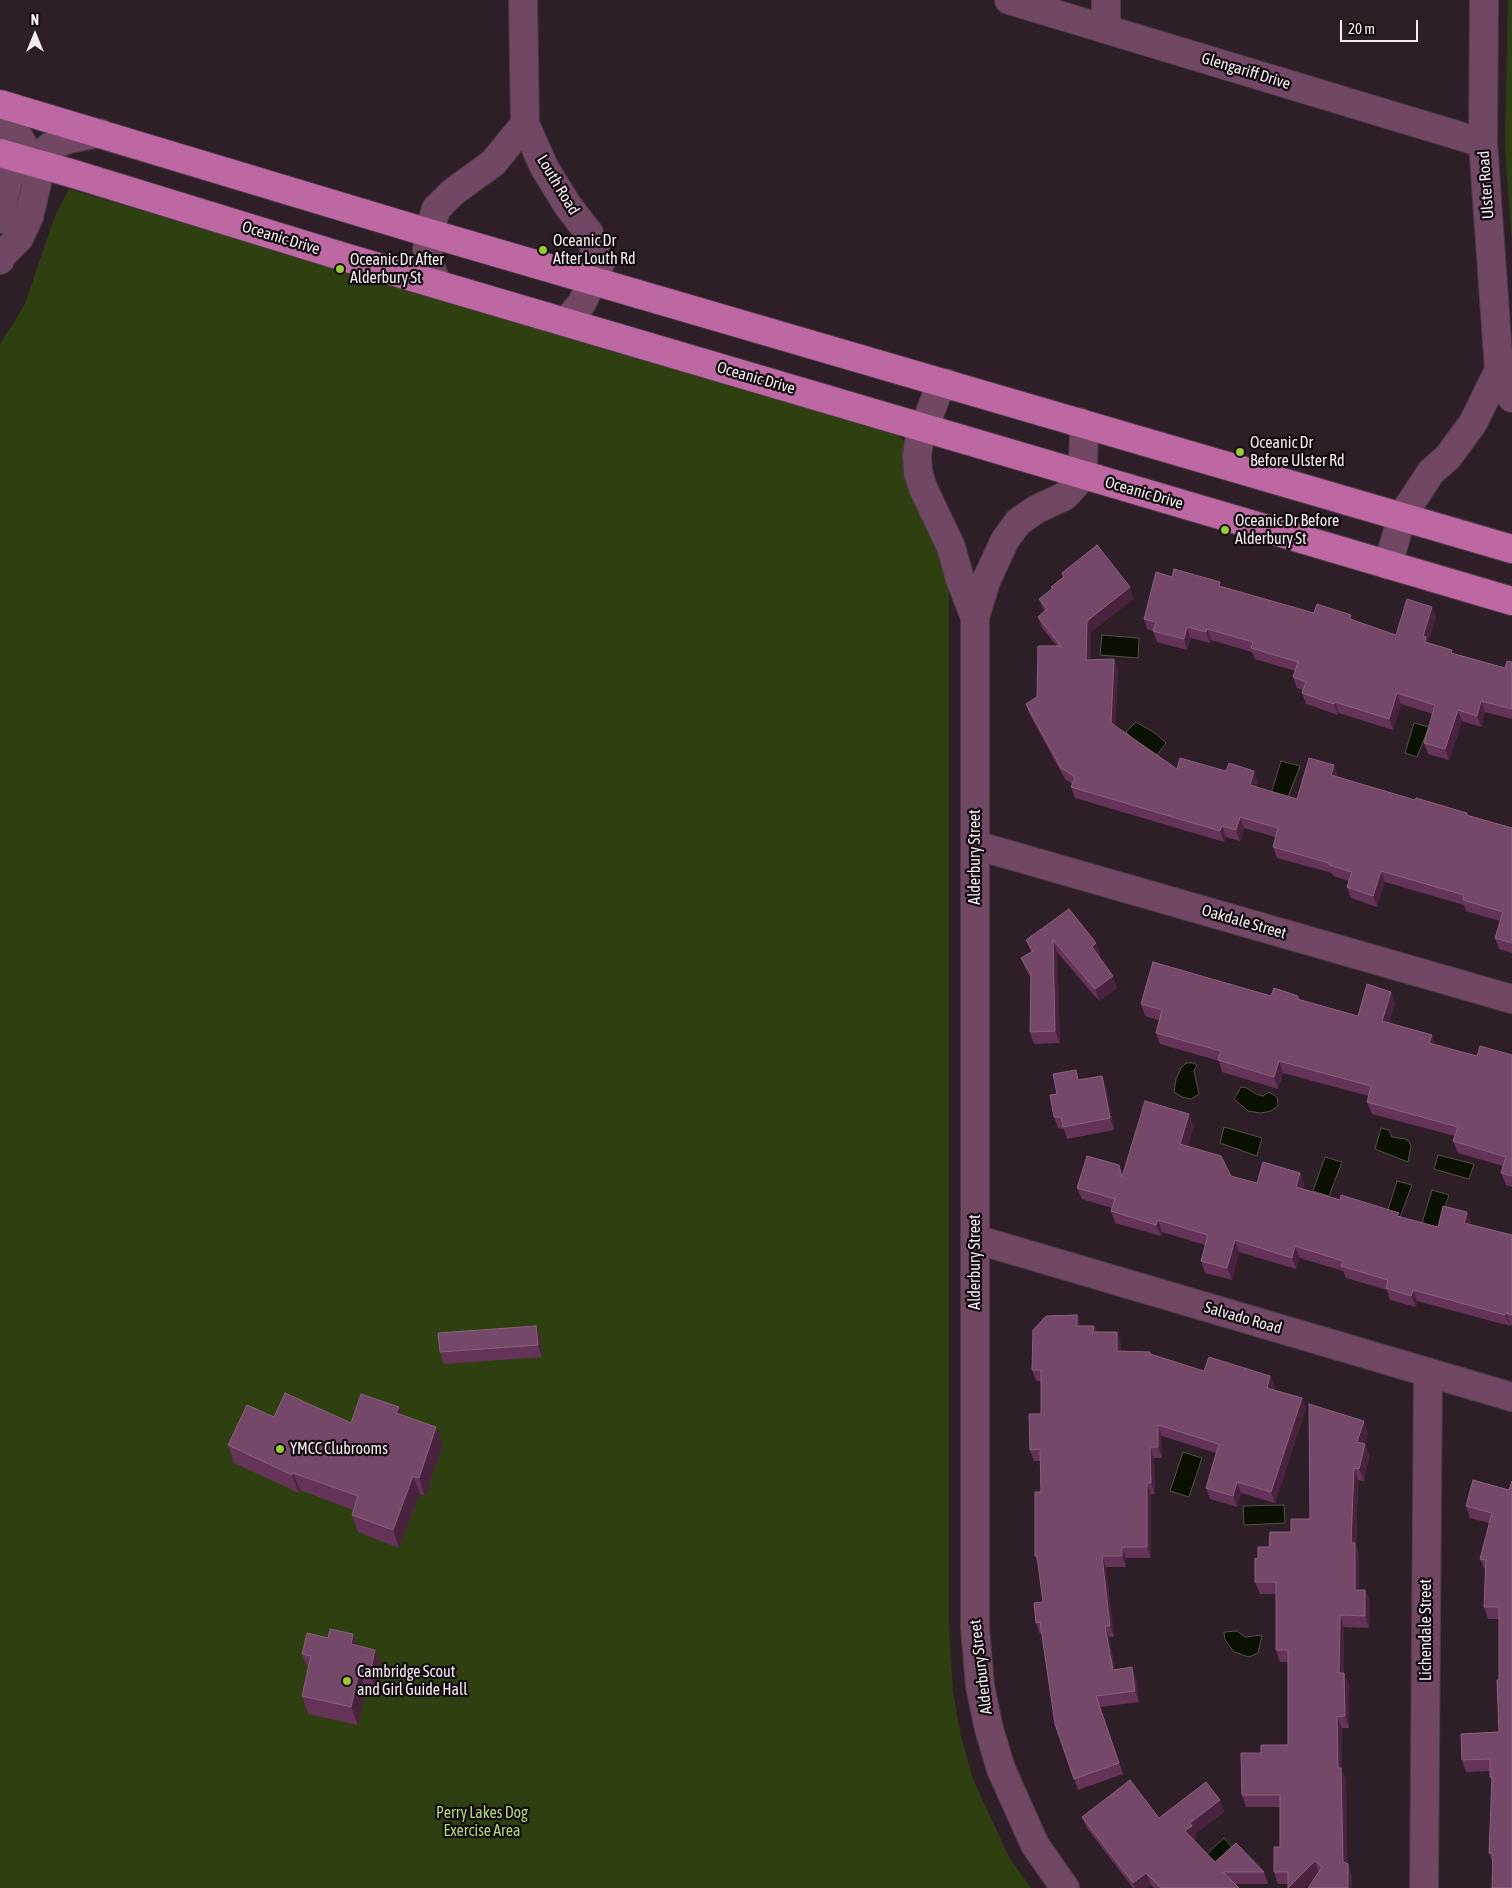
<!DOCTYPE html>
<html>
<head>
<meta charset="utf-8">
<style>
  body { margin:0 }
  #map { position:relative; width:1512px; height:1888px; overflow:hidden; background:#2e1e28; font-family:"Asap Condensed",sans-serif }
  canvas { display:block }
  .north { position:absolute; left:10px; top:10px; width:50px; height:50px; -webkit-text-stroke:4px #110b0f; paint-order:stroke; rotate:0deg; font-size:14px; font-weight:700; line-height:20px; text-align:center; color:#f6ebf2 }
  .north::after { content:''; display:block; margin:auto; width:18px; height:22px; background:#f6ebf2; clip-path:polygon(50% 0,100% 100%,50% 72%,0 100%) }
  .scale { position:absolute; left:1340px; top:20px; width:78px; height:22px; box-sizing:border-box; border:2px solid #f6ebf2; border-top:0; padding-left:6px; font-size:15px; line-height:18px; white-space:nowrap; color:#f6ebf2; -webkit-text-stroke:4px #110b0f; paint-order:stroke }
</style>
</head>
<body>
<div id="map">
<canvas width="1512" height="1888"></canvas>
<div class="north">N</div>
<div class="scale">20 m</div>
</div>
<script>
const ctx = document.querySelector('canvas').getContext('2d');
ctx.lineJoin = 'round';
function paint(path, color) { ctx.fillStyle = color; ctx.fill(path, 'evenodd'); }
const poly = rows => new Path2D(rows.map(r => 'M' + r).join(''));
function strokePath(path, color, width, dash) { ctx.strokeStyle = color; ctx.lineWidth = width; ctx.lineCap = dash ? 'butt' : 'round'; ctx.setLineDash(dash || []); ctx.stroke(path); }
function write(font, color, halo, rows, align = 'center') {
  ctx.font = font + ' "Asap Condensed",sans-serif'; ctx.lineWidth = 4.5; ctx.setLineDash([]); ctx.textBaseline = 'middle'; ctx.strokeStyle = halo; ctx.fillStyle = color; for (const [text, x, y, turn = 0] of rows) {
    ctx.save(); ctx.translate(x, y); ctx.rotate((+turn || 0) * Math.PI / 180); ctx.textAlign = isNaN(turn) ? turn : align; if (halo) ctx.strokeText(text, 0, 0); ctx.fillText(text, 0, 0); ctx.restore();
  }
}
paint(poly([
  [1508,0,1512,0,1512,245,1505,147],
  [69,189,895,433,905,442,920,502,949,582,949,1627,953,1692,961,1736,973,1779,1009,1857,1031,1888,0,1888,0,344,25,304,54,218]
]), '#2e400f');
const water = poly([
  [1102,635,1139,638,1138,658,1100,655,1102,635],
  [1136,722,1155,733,1166,743,1157,755,1138,744,1126,732,1136,722],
  [1414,723,1429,727,1417,757,1405,753,1414,723],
  [1281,761,1300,766,1286,802,1270,797,1281,761],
  [1186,1063,1194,1063,1197,1065,1194,1071,1199,1094,1191,1099,1182,1097,1174,1092,1176,1079,1181,1068,1186,1063],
  [1241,1087,1247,1088,1256,1094,1263,1096,1269,1092,1277,1097,1278,1106,1271,1111,1261,1113,1248,1111,1234,1099,1241,1087],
  [1224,1127,1262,1138,1257,1156,1220,1143,1224,1127],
  [1381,1128,1389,1130,1392,1137,1405,1139,1409,1141,1411,1146,1408,1162,1375,1149,1381,1128],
  [1438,1155,1474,1164,1469,1179,1434,1169,1438,1155],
  [1325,1157,1342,1162,1329,1196,1313,1191,1325,1157],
  [1397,1181,1412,1185,1400,1217,1387,1213,1397,1181],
  [1432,1190,1449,1195,1437,1231,1421,1226,1432,1190],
  [1183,1452,1202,1458,1189,1497,1170,1491,1183,1452],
  [1284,1505,1285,1523,1244,1525,1243,1506,1284,1505],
  [1237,1631,1245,1637,1262,1635,1258,1653,1249,1657,1234,1652,1225,1640,1224,1632,1237,1631],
  [1224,1838,1234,1850,1216,1867,1205,1856,1224,1838]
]);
paint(water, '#0a1101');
strokePath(water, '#515249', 1);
const minor = poly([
  [523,0,525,124,544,167,568,206,589,233,600,264,582,303,566,322],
  [1009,0,1483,143],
  [1106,0,1106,29],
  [1484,0,1483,143,1499,370,1512,398],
  [437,284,430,266,427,250,429,233,436,209,453,192,493,163,525,124],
  [1388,565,1402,516,1431,472,1448,457,1473,423,1499,370],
  [975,845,1512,999],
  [975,1239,1512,1397],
  [1424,1888,1428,1372]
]);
const tertiary = poly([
  [0,121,20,139,32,162,37,183,29,217,19,238,2,255,0,260],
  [0,219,9,175,32,162,51,146,69,139,100,133],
  [946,383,937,394,919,442,917,456,918,472,923,488,951,547,960,579,975,617],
  [1065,1888,1035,1845,1001,1769,989,1729,980,1686,975,1628,975,617,986,581,1005,540,1018,522,1037,509,1065,496,1075,485,1083,463,1084,435,1080,422]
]);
const primary = poly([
  [0,104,429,233,1512,549],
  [0,153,74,174,344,257,1512,601]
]);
strokePath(minor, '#4a3b44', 30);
strokePath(tertiary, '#4a3b44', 30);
strokePath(primary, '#4a3b44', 30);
strokePath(minor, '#714764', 28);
strokePath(tertiary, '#714764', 28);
strokePath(primary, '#bd67a3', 28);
paint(poly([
  [1062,573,1134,598,1091,632,1090,660,1114,659,1118,670,1115,726,1177,769,1226,771,1254,771,1258,782,1256,787,1297,799,1338,776,1337,777,1415,800,1467,813,1468,815,1512,828,1512,953,1499,949,1495,938,1500,921,1466,911,1464,905,1385,882,1377,907,1351,898,1347,887,1349,881,1333,876,1332,873,1277,858,1273,847,1275,837,1244,828,1240,841,1226,837,1224,842,1075,798,1071,787,1072,784,1065,779,1030,715,1026,704,1037,697,1057,646,1042,628,1038,617,1044,611,1039,599,1052,590,1051,587,1063,577],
  [1172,577,1222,587,1314,613,1353,621,1396,635,1436,617,1428,642,1429,643,1453,653,1505,668,1512,662,1512,719,1485,712,1481,727,1462,721,1449,760,1428,754,1424,743,1433,714,1401,704,1393,730,1339,713,1338,715,1306,704,1302,693,1303,690,1297,688,1293,677,1295,671,1255,659,1252,652,1211,640,1210,643,1191,638,1187,650,1157,642,1153,631,1147,629,1144,619],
  [1069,909,1096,943,1100,955,1099,956,1113,976,1117,988,1099,1001,1057,952,1060,1043,1034,1044,1030,1032,1031,978,1026,970,1021,958,1031,952,1026,940],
  [1391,992,1395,1004,1389,1023,1432,1035,1435,1045,1477,1056,1512,1055,1512,1187,1506,1185,1501,1173,1503,1166,1458,1153,1453,1141,1455,1136,1372,1114,1367,1102,1369,1096,1283,1073,1278,1089,1222,1072,1219,1061,1160,1044,1156,1033,1159,1020,1145,1016,1141,1004,1271,996,1298,996,1300,1000,1358,1016],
  [1102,1076,1106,1088,1114,1130,1067,1139,1064,1129,1058,1128,1054,1117,1057,1094,1080,1080],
  [1189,1114,1194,1126,1187,1147,1231,1176,1257,1183,1300,1173,1304,1185,1303,1189,1400,1217,1438,1227,1467,1212,1471,1225,1512,1235,1512,1325,1510,1325,1510,1326,1417,1301,1416,1307,1390,1300,1387,1290,1346,1278,1343,1271,1300,1258,1296,1269,1239,1252,1232,1280,1205,1273,1201,1261,1205,1245,1162,1232,1161,1236,1115,1223,1111,1211,1112,1208,1082,1199,1077,1188,1122,1174],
  [1081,1326,1094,1326,1097,1332,1121,1343,1121,1351,1151,1355,1204,1371,1270,1376,1274,1387,1274,1390,1302,1398,1306,1409,1275,1503,1241,1493,1237,1507,1210,1499,1206,1488,1216,1453,1162,1436,1162,1458,1154,1458,1155,1494,1151,1494,1151,1558,1126,1558,1126,1567,1106,1567,1114,1637,1109,1637,1115,1670,1136,1678,1139,1702,1100,1707,1123,1774,1078,1790,1055,1724,1042,1633,1040,1634,1036,1623,1043,1602,1038,1562,1035,1556,1041,1492,1040,1461,1034,1461,1030,1450,1041,1414,1041,1381,1036,1381,1032,1370],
  [540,1338,542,1357,444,1364,440,1352],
  [399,1407,401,1415,436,1427,443,1445,425,1496,420,1494,399,1548,358,1532,352,1515,353,1510,300,1490,299,1493,234,1463,228,1445,274,1417,351,1423],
  [1368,1433,1364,1444,1369,1456,1364,1481,1358,1480,1356,1546,1359,1555,1359,1590,1365,1590,1370,1602,1369,1628,1344,1627,1344,1673,1349,1685,1349,1728,1342,1728,1342,1770,1346,1780,1347,1864,1352,1876,1352,1888,1316,1876,1304,1888,1288,1888,1288,1884,1278,1884,1274,1872,1280,1847,1280,1807,1246,1807,1242,1795,1288,1745,1288,1662,1280,1662,1276,1650,1276,1594,1260,1594,1255,1582,1258,1559,1269,1547,1310,1519],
  [1473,1480,1509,1490,1512,1481,1512,1888,1492,1888,1492,1861,1489,1853,1492,1780,1490,1777,1490,1771,1466,1772,1462,1760,1461,1734,1499,1732,1497,1680,1499,1680,1499,1619,1488,1619,1484,1607,1485,1571,1480,1559,1489,1523,1470,1518,1466,1506],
  [353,1634,357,1645,382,1667,376,1692,366,1689,358,1725,308,1714,302,1696,308,1669,302,1654],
  [1220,1800,1224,1812,1195,1834,1196,1838,1194,1840,1215,1862,1264,1872,1268,1884,1235,1884,1239,1888,1154,1888,1151,1885,1146,1888,1133,1888,1087,1828,1082,1817,1159,1818]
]), '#663358');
paint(poly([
  [1130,587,1134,598,1091,632,1090,671,1086,660,1087,621],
  [1432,607,1436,617,1428,642,1430,648,1429,653,1423,636],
  [1187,627,1191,638,1187,650,1184,639],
  [1207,629,1211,640,1210,643,1206,632],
  [1114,659,1118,670,1115,734,1111,723],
  [1397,693,1401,704,1393,730,1389,719],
  [1481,701,1485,712,1481,727,1477,716],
  [1335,702,1339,713,1338,715,1334,704],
  [1458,710,1462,721,1449,760,1445,749],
  [1334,765,1338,776,1335,786,1331,775],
  [1254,771,1258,782,1254,796,1250,785],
  [1240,817,1244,828,1240,841,1236,830],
  [1222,826,1226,837,1224,842,1220,831],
  [1381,871,1385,882,1377,907,1373,896],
  [1053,940,1057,952,1060,1043,1055,1031],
  [1096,943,1100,955,1096,959,1092,947],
  [1113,976,1117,988,1099,1001,1095,989],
  [1391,992,1395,1004,1386,1033,1382,1021],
  [1432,1035,1436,1047,1429,1043],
  [1279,1061,1283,1073,1278,1089,1274,1077],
  [1102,1076,1106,1088,1114,1130,1110,1118],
  [1189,1114,1194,1126,1185,1156,1180,1144],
  [1300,1173,1304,1185,1300,1198,1296,1187],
  [1467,1212,1471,1224,1468,1235,1464,1223],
  [1158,1220,1162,1232,1161,1236,1156,1225],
  [1235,1240,1239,1252,1232,1280,1227,1268],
  [1295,1246,1300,1258,1296,1269,1292,1258],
  [1413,1290,1417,1301,1416,1307,1411,1296],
  [1506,1313,1510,1325,1510,1326,1505,1315],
  [1077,1315,1081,1326,1077,1326],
  [536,1326,540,1338,542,1357,538,1345],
  [1094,1326,1098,1337,1093,1332],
  [1117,1332,1121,1343,1121,1362,1117,1351],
  [1270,1376,1274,1387,1271,1399,1267,1388],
  [1302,1398,1306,1409,1275,1503,1271,1492],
  [399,1407,405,1425,396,1413],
  [1364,1421,1368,1433,1361,1454,1357,1442],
  [1158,1425,1162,1436,1162,1458,1158,1447],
  [436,1427,443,1445,425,1496,419,1478],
  [1365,1444,1369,1456,1364,1481,1359,1469],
  [1150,1447,1154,1458,1155,1494,1151,1483],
  [1354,1468,1358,1480,1356,1546,1359,1555,1359,1601,1355,1590,1351,1543],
  [293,1473,300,1490,299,1493,292,1475],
  [413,1476,420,1494,399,1548,393,1530],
  [1237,1482,1241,1493,1237,1507,1233,1496],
  [1147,1483,1151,1494,1151,1558,1147,1547],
  [1122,1547,1126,1558,1126,1567,1122,1556],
  [1102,1556,1106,1567,1114,1637,1110,1626],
  [1365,1590,1370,1602,1369,1628,1365,1616],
  [1340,1615,1344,1627,1344,1685,1339,1673],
  [1105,1626,1109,1637,1117,1681,1113,1670],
  [353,1634,360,1651,351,1644],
  [375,1650,382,1667,376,1692,370,1674],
  [1132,1667,1136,1678,1139,1702,1135,1691],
  [359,1671,366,1689,358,1725,351,1707],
  [1344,1673,1349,1685,1349,1728,1345,1716],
  [1337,1717,1342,1728,1342,1770,1346,1780,1348,1874,1343,1862,1338,1768],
  [1220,1800,1224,1812,1195,1834,1196,1838,1189,1843,1185,1831,1190,1823],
  [1315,1861,1319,1873,1304,1888,1288,1888],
  [1348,1864,1352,1876,1352,1888,1348,1888],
  [1146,1873,1151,1885,1146,1888,1135,1888,1133,1883]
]), '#49223e');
const building = poly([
  [1097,545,1130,587,1087,621,1086,660,1114,659,1111,723,1177,769,1180,758,1226,771,1229,763,1254,771,1250,785,1297,799,1309,758,1334,765,1331,775,1415,800,1416,798,1467,813,1466,815,1512,828,1512,943,1495,938,1503,912,1463,900,1464,895,1381,871,1373,896,1347,887,1352,872,1329,865,1329,863,1273,847,1278,828,1240,817,1236,830,1222,826,1220,831,1071,787,1075,777,1061,768,1026,704,1037,697,1038,646,1061,646,1038,617,1047,609,1039,599,1053,588,1051,587,1064,577,1062,573,1097,545],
  [1174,569,1220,582,1219,586,1314,613,1317,604,1351,615,1350,619,1396,635,1407,599,1432,607,1423,636,1426,637,1425,642,1452,650,1451,653,1505,668,1507,661,1512,662,1512,709,1481,701,1477,716,1458,710,1445,749,1424,743,1435,705,1397,693,1389,719,1335,702,1334,704,1302,693,1306,682,1293,677,1298,662,1251,648,1253,642,1207,629,1206,632,1187,627,1184,639,1153,631,1156,622,1144,619,1156,572,1172,577,1174,569],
  [1069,909,1096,943,1092,947,1113,976,1095,989,1053,940,1055,1031,1030,1032,1031,974,1021,958,1033,951,1026,940,1069,909],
  [1153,962,1271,996,1274,988,1298,996,1297,999,1358,1016,1367,984,1391,992,1382,1021,1432,1035,1429,1043,1477,1056,1480,1046,1512,1055,1512,1176,1501,1173,1506,1157,1453,1141,1458,1127,1367,1102,1371,1086,1279,1061,1274,1077,1218,1060,1221,1051,1156,1033,1162,1010,1141,1004,1153,962],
  [1076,1070,1078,1080,1102,1076,1110,1118,1063,1127,1061,1117,1054,1117,1050,1095,1057,1094,1053,1074,1076,1070],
  [1145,1101,1189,1114,1180,1144,1221,1156,1231,1176,1257,1183,1263,1162,1300,1173,1296,1187,1340,1200,1341,1195,1399,1213,1397,1216,1438,1227,1443,1206,1467,1212,1464,1223,1512,1235,1512,1315,1506,1313,1505,1315,1413,1290,1411,1296,1386,1288,1388,1280,1341,1266,1343,1261,1295,1246,1292,1258,1235,1240,1227,1268,1201,1261,1208,1235,1158,1220,1156,1225,1111,1211,1115,1199,1077,1188,1087,1156,1119,1165,1122,1177,1145,1101],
  [1077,1315,1077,1326,1094,1326,1093,1332,1117,1332,1117,1351,1150,1352,1150,1354,1204,1371,1209,1357,1270,1376,1267,1388,1302,1398,1271,1492,1237,1482,1233,1496,1206,1488,1219,1444,1158,1425,1158,1447,1150,1447,1151,1483,1147,1483,1147,1547,1122,1547,1122,1556,1102,1556,1110,1626,1105,1626,1113,1670,1132,1667,1135,1691,1096,1696,1119,1763,1074,1779,1055,1724,1040,1622,1036,1623,1034,1603,1043,1602,1037,1556,1035,1556,1035,1492,1041,1492,1040,1449,1030,1450,1029,1414,1041,1414,1041,1370,1032,1370,1033,1330,1046,1316,1077,1315],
  [536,1326,538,1345,440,1352,438,1333,536,1326],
  [285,1393,351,1423,361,1394,399,1407,396,1413,436,1427,419,1478,413,1476,393,1530,352,1515,358,1496,293,1473,292,1475,228,1445,247,1405,274,1417,285,1393],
  [1309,1404,1364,1421,1357,1442,1365,1444,1359,1469,1354,1468,1351,1543,1355,1543,1355,1590,1365,1590,1365,1616,1340,1615,1339,1673,1344,1673,1345,1716,1337,1717,1338,1768,1341,1768,1343,1862,1348,1864,1348,1888,1308,1888,1322,1867,1315,1861,1288,1888,1288,1872,1274,1872,1274,1847,1280,1847,1280,1795,1242,1795,1241,1753,1261,1753,1261,1745,1288,1745,1288,1650,1276,1650,1276,1582,1255,1582,1255,1558,1258,1559,1258,1547,1269,1547,1270,1532,1291,1532,1291,1519,1310,1519,1309,1404],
  [1473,1480,1509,1490,1512,1481,1512,1888,1492,1888,1493,1853,1489,1853,1492,1777,1490,1777,1490,1759,1462,1760,1461,1734,1499,1732,1497,1680,1499,1680,1499,1607,1484,1607,1486,1560,1480,1559,1492,1513,1466,1506,1473,1480],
  [330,1629,353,1634,351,1644,375,1650,370,1674,359,1671,351,1707,302,1696,311,1656,302,1654,307,1633,328,1638,330,1629],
  [1130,1780,1159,1818,1206,1782,1220,1800,1190,1823,1192,1826,1185,1831,1215,1862,1236,1843,1264,1872,1223,1872,1239,1888,1161,1888,1146,1873,1133,1883,1082,1817,1130,1780]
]);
paint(building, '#754768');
strokePath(building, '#8a607e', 1);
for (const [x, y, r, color] of [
  [543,250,5,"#98cb37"],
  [340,269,5,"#98cb37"],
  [1240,452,5,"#98cb37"],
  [1225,530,5,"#98cb37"],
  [280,1449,5,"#98cb37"],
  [347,1681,5,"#98cb37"]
]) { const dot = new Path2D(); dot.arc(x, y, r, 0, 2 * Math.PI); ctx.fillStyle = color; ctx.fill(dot); strokePath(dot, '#110b0f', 2); }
write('16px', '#f6ebf2', '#110b0f', [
  ["Glengariff Drive",1246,71,17],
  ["Louth Road",558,185,59],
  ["Ulster Road",1486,185,-94],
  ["Oceanic Drive",281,238,17],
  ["Oceanic Drive",756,378,16],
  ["Oceanic Drive",1144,493,16],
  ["Alderbury Street",975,857,-90],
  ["Oakdale Street",1244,922,16],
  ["Alderbury Street",975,1262,-90],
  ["Salvado Road",1243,1318,16],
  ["Lichendale Street",1426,1630,-90],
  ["Alderbury Street",981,1667,-97]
]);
write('16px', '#f6ebf2', '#110b0f', [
  ["Oceanic Dr",553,241],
  ["After Louth Rd",553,259],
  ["Oceanic Dr After",350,260],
  ["Alderbury St",350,278],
  ["Oceanic Dr",1250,443],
  ["Before Ulster Rd",1250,461],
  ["Oceanic Dr Before",1235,521],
  ["Alderbury St",1235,539],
  ["YMCC Clubrooms",290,1449],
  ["Cambridge Scout",357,1672],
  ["and Girl Guide Hall",357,1690]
], 'left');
write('16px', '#b3d87c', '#110b0f', [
  ["Perry Lakes Dog",482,1813],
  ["Exercise Area",482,1831]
]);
</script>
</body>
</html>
